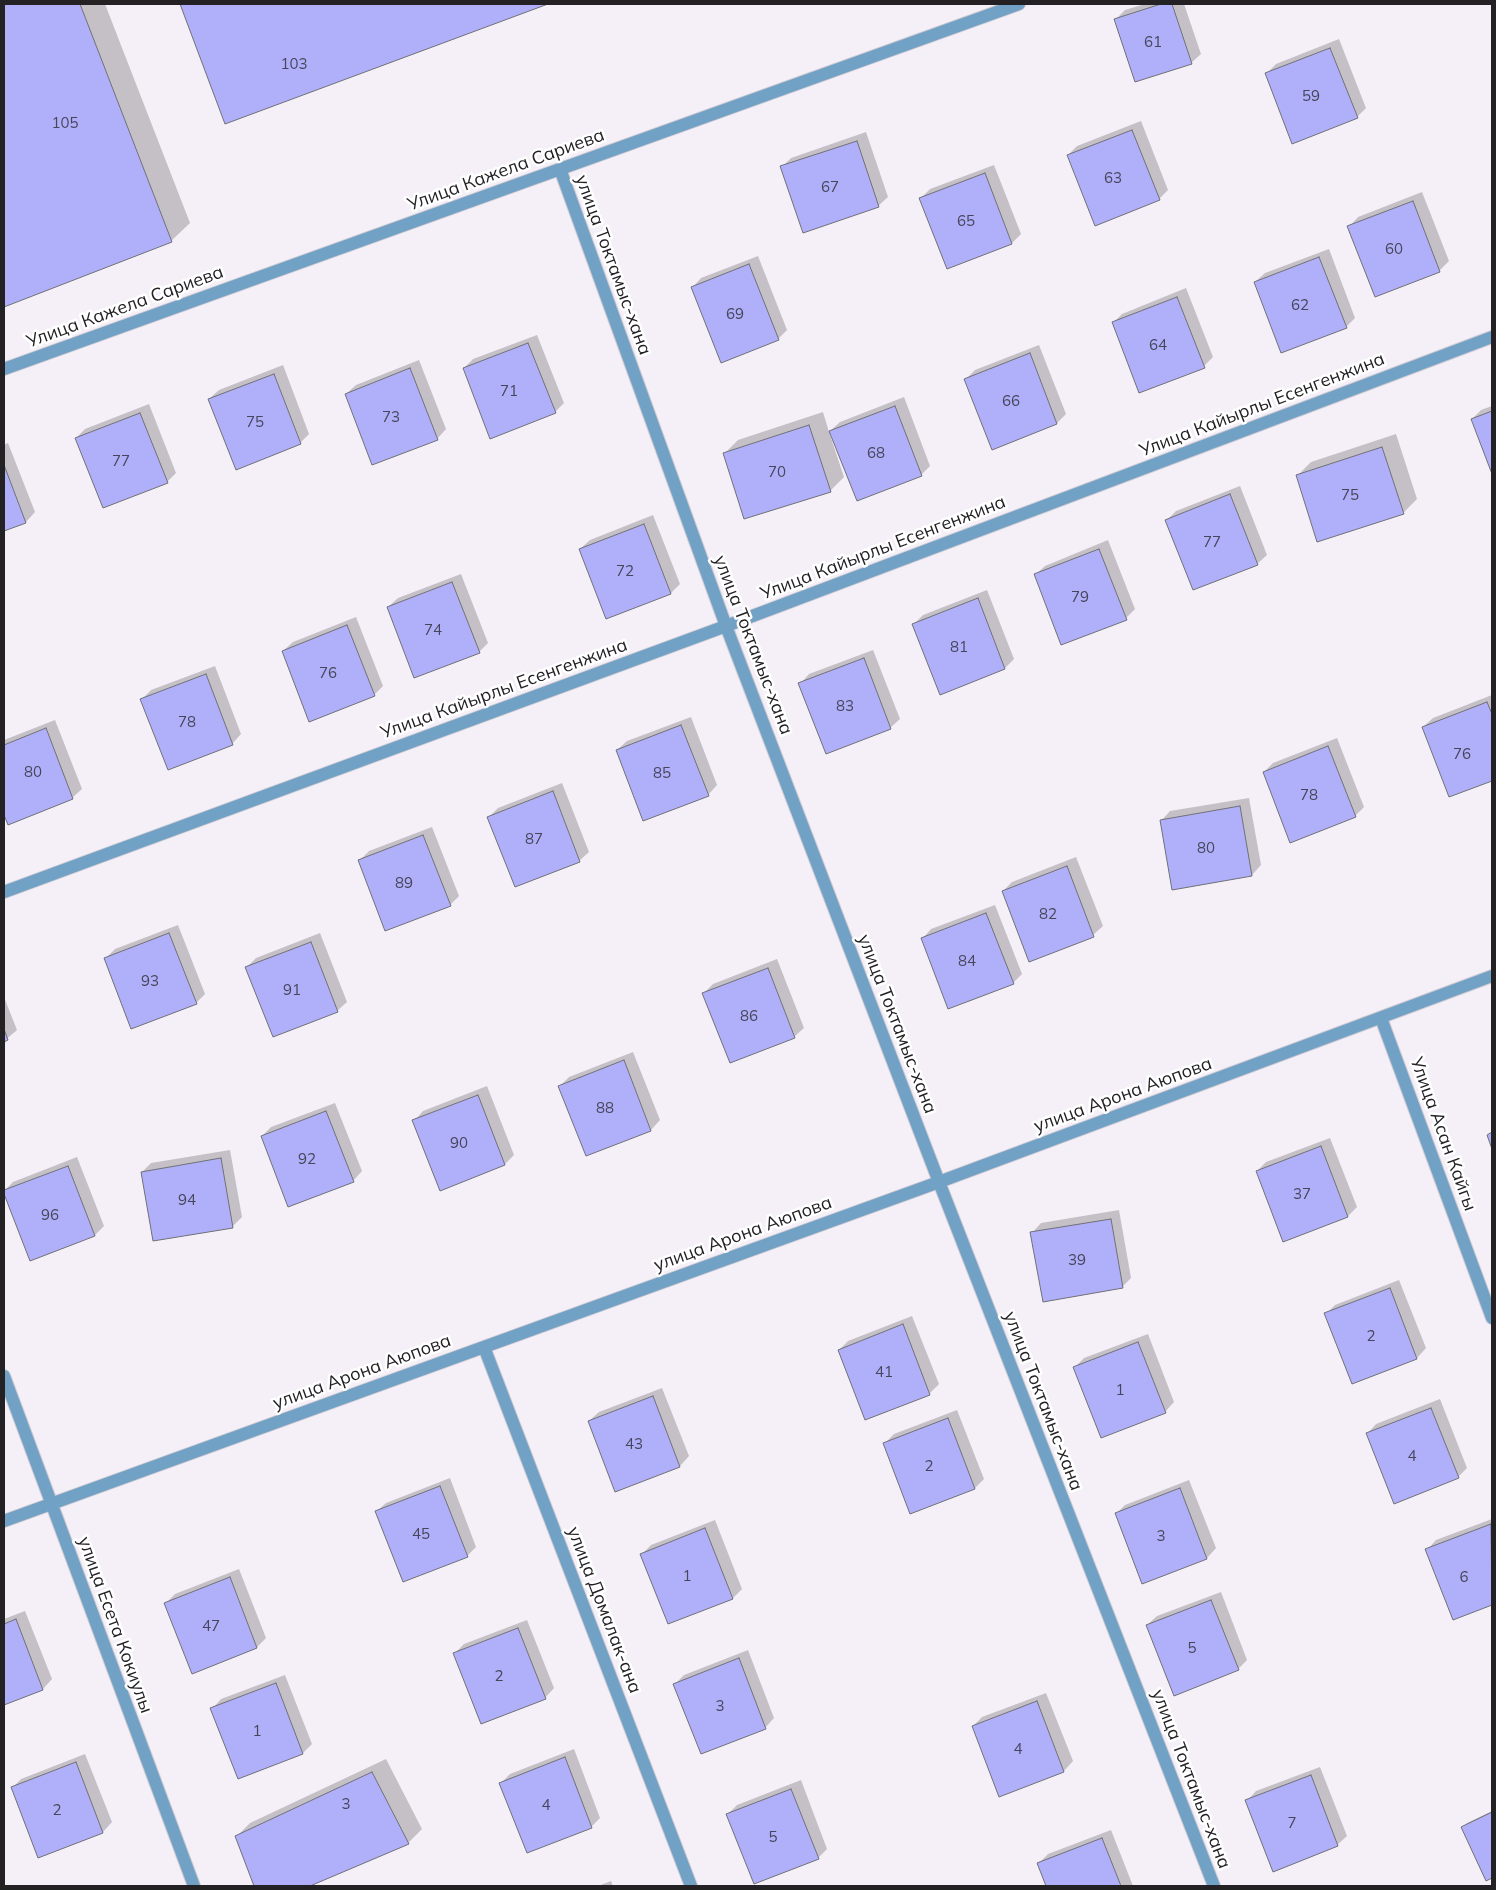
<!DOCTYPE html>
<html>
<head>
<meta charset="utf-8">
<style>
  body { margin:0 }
  #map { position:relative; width:1496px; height:1890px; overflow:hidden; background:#f5f0f8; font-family:Mulish,sans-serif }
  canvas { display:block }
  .frame { position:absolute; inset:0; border:5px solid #232124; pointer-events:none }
</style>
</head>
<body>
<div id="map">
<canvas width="1496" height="1890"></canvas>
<div class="frame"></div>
</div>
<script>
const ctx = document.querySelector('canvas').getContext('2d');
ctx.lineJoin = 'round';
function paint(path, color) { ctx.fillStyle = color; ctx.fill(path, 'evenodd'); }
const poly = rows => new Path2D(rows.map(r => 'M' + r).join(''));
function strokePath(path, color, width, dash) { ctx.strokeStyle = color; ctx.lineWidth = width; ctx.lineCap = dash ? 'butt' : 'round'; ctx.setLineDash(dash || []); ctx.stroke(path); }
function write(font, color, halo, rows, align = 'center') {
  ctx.font = font + ' Mulish,sans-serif'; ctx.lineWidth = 5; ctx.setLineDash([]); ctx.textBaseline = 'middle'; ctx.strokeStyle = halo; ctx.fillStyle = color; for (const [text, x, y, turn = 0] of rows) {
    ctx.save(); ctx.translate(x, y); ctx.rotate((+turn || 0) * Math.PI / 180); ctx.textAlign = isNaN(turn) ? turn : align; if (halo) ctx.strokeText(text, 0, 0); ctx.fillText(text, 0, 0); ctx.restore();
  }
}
paint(poly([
  [4,4,105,4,190,223,171,241,4,305],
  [181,4,544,4,225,122],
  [1145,4,1184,4,1201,54,1191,63,1116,19,1125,10],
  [1339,39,1366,108,1357,117,1266,74,1276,64],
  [1141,121,1168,190,1159,199,1068,155,1077,146],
  [866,132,888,197,878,206,782,167,791,158],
  [994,165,1021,234,1012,243,948,267,921,198,930,189],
  [1422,192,1449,261,1440,270,1376,295,1349,227,1358,217],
  [1329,249,1355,318,1346,327,1255,282,1265,273],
  [758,256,787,330,778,339,692,288,701,278],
  [1186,288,1213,357,1204,366,1113,323,1122,314],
  [537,335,564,403,555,412,464,368,473,359],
  [1039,345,1066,414,1057,423,993,448,966,379,975,370],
  [419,360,446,429,437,439,346,394,356,385],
  [283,365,309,434,300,443,209,399,219,390],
  [904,397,930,466,921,475,832,434,830,435,844,477,830,491,724,454,738,440,823,412,829,432,840,422],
  [149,404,176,473,167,482,76,438,85,429],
  [1492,406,1492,471,1472,419,1481,410],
  [1396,434,1417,499,1403,513,1297,476,1311,462],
  [8,443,35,512,26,522,4,530,4,445],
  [1240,486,1267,555,1257,564,1167,520,1176,511],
  [653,515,680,584,671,593,607,618,580,549,590,540],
  [1108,540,1135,609,1126,618,1035,575,1045,566],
  [461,574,488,643,479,652,388,607,398,598],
  [987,590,1014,659,1005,668,914,624,923,615],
  [356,617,383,686,374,695,283,651,293,642],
  [873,650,900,719,890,728,800,684,809,674],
  [215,666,241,734,232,744,142,699,151,690],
  [1492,695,1492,780,1450,796,1423,727,1433,718],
  [691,717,717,785,708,795,617,750,627,741],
  [55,720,82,789,72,798,8,823,4,811,4,740],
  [1337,738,1364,807,1355,816,1264,772,1273,763],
  [562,783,589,852,579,861,489,817,498,808],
  [1249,798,1261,865,1252,875,1161,821,1170,811],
  [432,827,459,896,450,905,360,860,369,851],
  [1076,857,1103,926,1093,935,1030,961,1003,891,1012,882],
  [995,905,1022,974,1013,983,922,939,931,929],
  [178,925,205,994,196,1003,106,958,115,949],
  [320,933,347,1002,337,1011,247,967,256,958],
  [777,959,804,1028,794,1037,704,993,713,984],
  [4,997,17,1030,4,1041],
  [633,1052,660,1120,651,1130,586,1155,560,1086,569,1077],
  [487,1086,514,1155,505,1164,414,1121,423,1111],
  [335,1103,362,1171,353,1181,262,1136,271,1127],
  [1330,1138,1357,1207,1348,1216,1284,1241,1257,1171,1266,1162],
  [230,1150,242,1217,232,1227,142,1172,151,1163],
  [77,1157,104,1226,95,1235,31,1260,4,1191,13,1182],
  [1119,1210,1131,1278,1122,1287,1032,1233,1041,1223],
  [1399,1280,1426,1348,1417,1358,1353,1383,1326,1314,1335,1305],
  [912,1316,939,1384,929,1394,839,1350,848,1341],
  [1148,1334,1174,1402,1165,1412,1075,1367,1084,1358],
  [662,1388,689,1456,680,1466,616,1490,589,1421,599,1412],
  [1440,1399,1467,1468,1458,1477,1367,1434,1376,1424],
  [957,1410,984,1479,975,1488,911,1512,884,1444,894,1434],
  [450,1478,476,1547,467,1556,376,1512,386,1503],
  [1189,1480,1216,1548,1207,1558,1143,1583,1116,1514,1125,1505],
  [1492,1519,1492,1604,1454,1618,1427,1550,1436,1540],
  [715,1520,742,1589,733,1598,642,1554,651,1545],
  [239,1569,266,1638,257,1647,166,1603,175,1594],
  [1221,1592,1247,1660,1238,1669,1147,1625,1157,1616],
  [25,1611,52,1679,43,1689,4,1704,4,1619],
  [527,1620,554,1688,545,1698,455,1653,464,1644],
  [748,1650,774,1718,765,1728,675,1684,684,1675],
  [285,1675,312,1744,303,1753,212,1709,221,1699],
  [1046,1693,1073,1761,1064,1771,1000,1795,973,1726,982,1717],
  [574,1749,600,1818,591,1827,501,1783,510,1774],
  [85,1754,112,1822,103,1832,39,1857,12,1788,21,1779],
  [386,1759,422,1829,408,1843,306,1886,255,1886,236,1837,250,1823],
  [1320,1767,1347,1836,1337,1845,1247,1801,1256,1791],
  [801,1780,827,1849,818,1858,728,1814,737,1805],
  [1492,1811,1492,1877,1487,1879,1462,1827,1467,1823],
  [1111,1830,1133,1886,1048,1886,1039,1863,1048,1854],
  [611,1881,613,1886,598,1886]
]), '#0003');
const building = poly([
  [4,4,80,4,172,242,4,307,4,4],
  [180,4,548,4,225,124,180,4],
  [1161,4,1172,4,1192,64,1135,82,1114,19,1161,4],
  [1330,48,1358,118,1292,144,1265,73,1330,48],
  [1132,130,1160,200,1095,226,1067,155,1132,130],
  [857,141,879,207,803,233,780,166,857,141],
  [985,173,1012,244,947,269,919,198,985,173],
  [1413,201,1440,272,1375,297,1347,226,1413,201],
  [1319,257,1347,328,1281,353,1254,282,1319,257],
  [749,264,779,340,721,363,691,287,749,264],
  [1177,297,1205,368,1139,393,1112,322,1177,297],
  [528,343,556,413,490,439,463,368,528,343],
  [1030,353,1057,424,992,450,964,379,1030,353],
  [410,368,438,440,372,465,345,394,410,368],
  [274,374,301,444,236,470,208,399,274,374],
  [895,406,922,476,857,501,829,431,895,406],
  [1492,411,1492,474,1471,419,1492,411],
  [140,413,168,483,103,508,75,438,140,413],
  [809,425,831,492,744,519,723,453,809,425],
  [1382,447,1404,514,1317,542,1296,475,1382,447],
  [4,465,26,523,4,531,4,465],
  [1230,494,1258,565,1193,590,1165,520,1230,494],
  [644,524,671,594,606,619,579,549,644,524],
  [1099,549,1127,620,1061,645,1034,574,1099,549],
  [452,582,480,653,414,678,387,607,452,582],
  [978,598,1005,669,940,695,912,624,978,598],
  [347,625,375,696,309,722,282,651,347,625],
  [864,658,891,729,826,754,798,683,864,658],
  [206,674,233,745,168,770,140,699,206,674],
  [1487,702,1492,714,1492,781,1449,797,1422,727,1487,702],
  [681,725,709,796,643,821,616,750,681,725],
  [46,728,73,799,8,825,4,815,4,745,46,728],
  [1328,746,1356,817,1290,843,1263,772,1328,746],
  [553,791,580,862,515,887,487,817,553,791],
  [1240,806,1252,876,1172,890,1160,820,1240,806],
  [423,835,451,906,385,931,358,860,423,835],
  [1067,866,1094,937,1029,962,1002,891,1067,866],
  [986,913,1014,984,948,1009,921,938,986,913],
  [169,933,197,1004,131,1029,104,958,169,933],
  [311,942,338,1012,273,1037,245,967,311,942],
  [768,968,795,1038,730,1063,702,993,768,968],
  [4,1029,8,1040,4,1042,4,1029],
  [624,1060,651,1131,586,1156,558,1086,624,1060],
  [478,1095,505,1165,440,1191,412,1120,478,1095],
  [326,1111,354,1182,288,1207,261,1136,326,1111],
  [1492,1132,1492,1149,1487,1135,1492,1132],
  [1321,1146,1348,1217,1283,1242,1256,1171,1321,1146],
  [221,1158,233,1228,153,1241,141,1172,221,1158],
  [68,1166,95,1236,30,1261,4,1194,4,1190,68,1166],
  [1111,1219,1123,1288,1043,1302,1030,1232,1111,1219],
  [1390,1288,1417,1359,1352,1384,1324,1313,1390,1288],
  [903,1324,930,1395,865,1420,838,1350,903,1324],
  [1138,1342,1166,1413,1101,1438,1073,1367,1138,1342],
  [653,1396,680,1467,615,1492,588,1421,653,1396],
  [1431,1408,1459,1478,1394,1504,1366,1433,1431,1408],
  [948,1418,975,1489,910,1514,883,1443,948,1418],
  [440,1486,468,1557,403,1582,375,1511,440,1486],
  [1180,1488,1207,1559,1142,1584,1115,1513,1180,1488],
  [1491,1524,1492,1605,1453,1620,1425,1549,1491,1524],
  [705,1528,733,1599,668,1624,640,1554,705,1528],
  [230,1577,257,1648,192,1674,164,1603,230,1577],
  [1211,1600,1239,1670,1174,1696,1146,1625,1211,1600],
  [16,1619,43,1690,4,1705,4,1624,16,1619],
  [518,1628,546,1699,481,1724,453,1653,518,1628],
  [739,1658,766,1729,701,1754,673,1684,739,1658],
  [276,1683,303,1754,238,1779,210,1708,276,1683],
  [1037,1701,1064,1772,999,1797,972,1726,1037,1701],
  [565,1757,592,1828,527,1853,499,1783,565,1757],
  [76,1762,103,1833,38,1858,11,1787,76,1762],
  [372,1772,409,1844,310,1886,254,1886,235,1836,372,1772],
  [1311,1775,1338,1846,1273,1872,1245,1800,1311,1775],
  [791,1789,819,1859,754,1884,726,1814,791,1789],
  [1492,1812,1492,1878,1486,1881,1461,1827,1492,1812],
  [1102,1838,1121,1886,1046,1886,1037,1863,1102,1838]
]);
paint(building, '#b0b0fa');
strokePath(building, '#6f6f76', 1);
const minor = poly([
  [560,169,726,626,939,1182,1214,1886],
  [4,369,1019,4],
  [4,892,726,626,1492,337],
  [1381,1018,1492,1318],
  [484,1347,691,1886],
  [4,1376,194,1886],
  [4,1521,939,1182,1492,976]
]);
strokePath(minor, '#cfcbd2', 14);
strokePath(minor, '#72a1c6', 12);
write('15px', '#46455a', null, [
  ["61",1153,42],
  ["103",294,64],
  ["59",1311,96],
  ["105",65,123],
  ["63",1113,178],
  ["67",830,187],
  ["65",966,221],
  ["60",1394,249],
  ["62",1300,305],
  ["69",735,314],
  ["64",1158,345],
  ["71",509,391],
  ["66",1011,401],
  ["73",391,417],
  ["75",255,422],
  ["68",876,453],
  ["77",121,461],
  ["70",777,472],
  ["75",1350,495],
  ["77",1212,542],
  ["72",625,571],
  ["79",1080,597],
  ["74",433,630],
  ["81",959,647],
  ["76",328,673],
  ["83",845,706],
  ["78",187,722],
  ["76",1462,754],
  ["80",33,772],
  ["85",662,773],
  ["78",1309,795],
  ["87",534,839],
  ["80",1206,848],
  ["89",404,883],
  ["82",1048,914],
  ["84",967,961],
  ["93",150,981],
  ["91",292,990],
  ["86",749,1016],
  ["88",605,1108],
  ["90",459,1143],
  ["92",307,1159],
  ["37",1302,1194],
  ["94",187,1200],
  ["96",50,1215],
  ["39",1077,1260],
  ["2",1371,1336],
  ["41",884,1372],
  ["1",1120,1390],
  ["43",634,1444],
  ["4",1412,1456],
  ["2",929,1466],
  ["45",421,1534],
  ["3",1161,1536],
  ["1",687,1576],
  ["6",1464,1577],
  ["47",211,1626],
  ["5",1192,1648],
  ["2",499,1676],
  ["3",720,1706],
  ["1",257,1731],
  ["4",1018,1749],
  ["3",346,1804],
  ["4",546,1805],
  ["2",57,1810],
  ["7",1292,1823],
  ["5",773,1837]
]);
write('18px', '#232124', '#fff', [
  ["Улица Кажела Сариева",506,170,-20],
  ["улица Токтамыс-хана",613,265,70],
  ["Улица Кажела Сариева",125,307,-20],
  ["Улица Кайырлы Есенгенжина",1262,405,-21],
  ["Улица Кайырлы Есенгенжина",883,548,-21],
  ["улица Токтамыс-хана",753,645,69],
  ["Улица Кайырлы Есенгенжина",504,689,-20],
  ["улица Токтамыс-хана",897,1024,69],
  ["улица Арона Аюпова",1123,1095,-20],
  ["Улица Асан Кайгы",1443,1134,70],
  ["улица Арона Аюпова",743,1234,-20],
  ["улица Арона Аюпова",362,1372,-20],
  ["улица Токтамыс-хана",1043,1401,69],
  ["улица Домалак-ана",604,1610,69],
  ["улица Есета Кокиулы",115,1625,70],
  ["улица Токтамыс-хана",1191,1779,69]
]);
</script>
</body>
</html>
